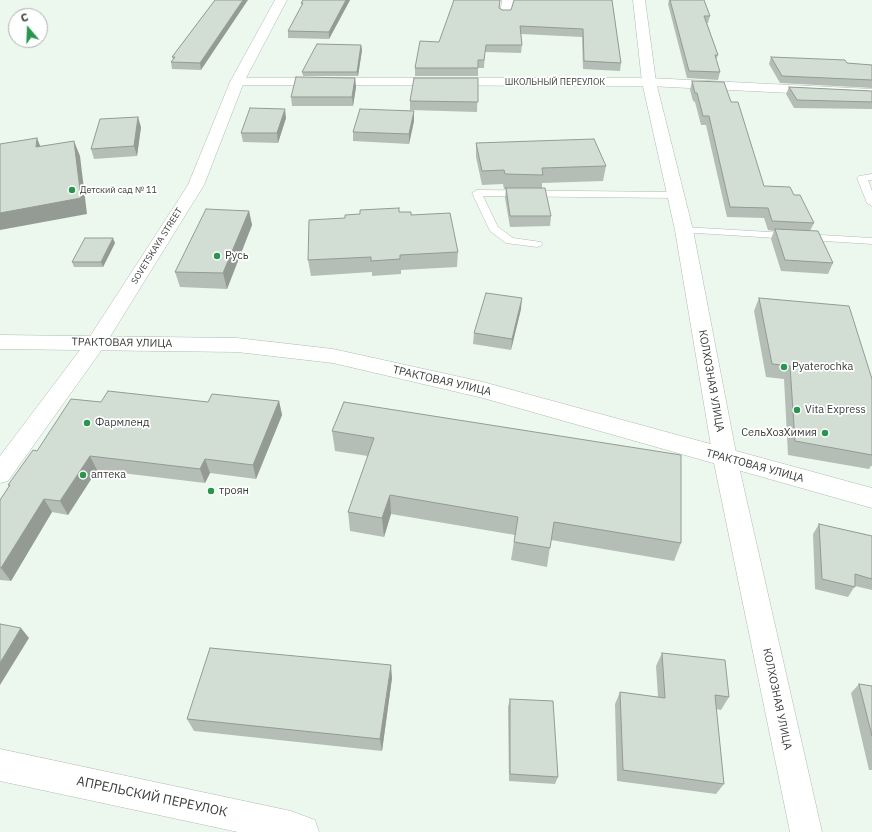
<!DOCTYPE html>
<html>
<head>
<meta charset="utf-8">
<style>
  body { margin:0 }
  #map { position:relative; width:872px; height:832px; overflow:hidden; background:#ecf8ee; font-family:"IBM Plex Sans",sans-serif }
  canvas { display:block }
  .north { position:absolute; left:8px; top:8px; width:40px; height:40px; box-sizing:border-box; background:#fff; border:1px solid #afb1b0; border-radius:50%; rotate:341deg; font-size:11px; font-weight:700; line-height:16px; text-align:center; color:#383d39 }
  .north::after { content:''; display:block; margin:auto; width:14px; height:18px; background:#27964f; clip-path:polygon(50% 0,100% 100%,50% 72%,0 100%) }
</style>
</head>
<body>
<div id="map">
<canvas width="872" height="832"></canvas>
<div class="north">С</div>
</div>
<script>
const ctx = document.querySelector('canvas').getContext('2d');
ctx.lineJoin = 'round';
const poly = rows => new Path2D(rows.map(r => 'M' + r).join(''));
function strokePath(path, color, width, dash) { ctx.strokeStyle = color; ctx.lineWidth = width; ctx.lineCap = dash ? 'butt' : 'round'; ctx.setLineDash(dash || []); ctx.stroke(path); }
function paint(path, color) { ctx.fillStyle = color; ctx.fill(path, 'evenodd'); }
function write(font, color, halo, rows, align = 'center') {
  ctx.font = font + ' "IBM Plex Sans",sans-serif'; ctx.lineWidth = 3.5; ctx.setLineDash([]); ctx.textBaseline = 'middle'; ctx.strokeStyle = halo; ctx.fillStyle = color; for (const [text, x, y, turn = 0] of rows) {
    ctx.save(); ctx.translate(x, y); ctx.rotate((+turn || 0) * Math.PI / 180); ctx.textAlign = isNaN(turn) ? turn : align; if (halo) ctx.strokeText(text, 0, 0); ctx.fillText(text, 0, 0); ctx.restore();
  }
}
const lane = poly([
  [872,174,872,180,868,180,872,191,872,206,867,203,857,178,859,176,872,174],
  [477,190,676,192,681,195,676,198,483,196,498,227,513,238,541,242,542,244,541,246,537,247,506,243,490,231,472,193,477,190],
  [684,227,872,238,872,244,680,232,679,230,684,227]
]);
const street = poly([
  [502,0,514,0,510,16,502,16,500,14,502,0],
  [237,78,649,78,872,89,872,97,649,86,232,85,230,82,232,79,237,78],
  [0,749,291,811,315,820,319,832,238,832,0,781,0,749]
]);
const secondary = poly([
  [275,0,287,0,244,82,204,185,103,348,8,481,0,483,0,456,89,338,188,185,230,82,275,0],
  [633,0,645,0,656,82,693,230,737,458,822,832,790,832,713,458,675,230,642,82,633,0]
]);
const primary = poly([
  [0,335,237,338,333,349,483,382,872,488,872,508,483,398,333,363,237,352,0,349,0,335]
]);
strokePath(lane, '#b0bbb2', 1);
strokePath(street, '#b0bbb2', 1);
strokePath(secondary, '#b0bbb2', 1);
strokePath(primary, '#b0bbb2', 1);
paint(lane, '#fff');
paint(street, '#fff');
paint(secondary, '#fff');
paint(primary, '#fff');
paint(poly([
  [215,0,201,70,172,69,171,62,173,59,172,57],
  [303,0,350,0,329,39,288,38,288,31,302,5,301,3],
  [612,0,621,63,620,71,583,69,582,37,521,34,522,45,521,53,485,52,484,68,478,68,478,76,415,76,415,68,439,42,500,8,502,10,511,10],
  [669,0,704,0,710,16,708,23,707,23,718,55,716,60,720,72,718,80,687,78,668,4],
  [361,45,362,50,358,76,303,76,302,72],
  [771,57,847,63,872,65,872,88,780,83,769,64],
  [355,78,356,87,353,106,292,106,291,97],
  [478,78,477,112,410,110,410,101],
  [692,81,731,102,764,186,794,195,814,223,810,231,833,263,828,274,781,271,771,239,774,231,768,230,764,218,727,217,706,125,701,125,695,102,693,101,690,90],
  [789,87,872,91,872,109,794,108,786,94],
  [286,118,278,143,243,142,241,133],
  [414,121,409,144,353,141,353,132],
  [141,127,137,156,94,159,91,149],
  [476,143,606,166,603,181,542,183,542,188,551,216,550,226,510,227,505,198,506,189,504,189,503,184,482,185,476,157],
  [249,211,252,225,227,289,180,287,175,272],
  [399,212,411,215,458,252,457,267,401,270,401,274,372,276,372,272,311,276,308,260,345,218],
  [115,243,103,267,74,267,72,262],
  [759,298,872,379,872,466,871,466,869,469,788,455,784,379,766,377,754,311],
  [521,309,511,350,473,344,474,333],
  [279,401,282,415,256,479,210,473,205,483,97,470,68,515,52,512,11,581,0,580,0,500,9,486,8,485,37,451,101,402,208,402],
  [344,402,681,543,674,561,551,540,547,567,511,560,515,535,391,514,384,537,350,531,348,512,368,456,335,451,332,431],
  [819,524,872,536,872,590,855,586,848,597,815,589,813,534],
  [662,653,729,697,721,710,716,709,724,784,716,794,617,781,615,704,620,692,658,697,656,666],
  [392,678,382,751,194,731,187,719],
  [859,684,872,686,872,770,869,770,851,693],
  [510,699,558,777,555,784,509,781,508,707]
]), '#b5beb6');
paint(poly([
  [243,0,248,0,201,70,200,63],
  [346,0,350,0,329,39,329,32],
  [361,45,362,50,358,76,357,72],
  [355,78,356,87,353,106,352,97],
  [285,109,286,118,278,143,277,133],
  [414,111,414,121,409,144,409,134],
  [138,117,141,127,137,156,134,146],
  [37,138,43,153,36,147],
  [74,141,80,156,87,214,0,230,0,213],
  [249,211,252,225,227,289,223,273],
  [113,238,115,243,103,267,101,262],
  [522,298,521,309,511,350,512,339],
  [279,401,282,415,256,479,253,465],
  [90,456,97,470,68,515,60,501],
  [205,459,210,473,205,483,200,469],
  [390,495,391,514,384,537,382,518],
  [44,499,52,512,11,581,1,568],
  [21,628,29,638,0,685,0,663],
  [391,665,392,678,382,751,380,739]
]), '#939b94');
const building = poly([
  [215,0,243,0,200,63,171,62,175,57,172,57,215,0],
  [303,0,346,0,329,32,288,31,303,3,301,3,303,0],
  [454,0,500,0,499,8,502,10,511,10,514,0,612,0,621,63,584,61,583,29,520,26,522,45,486,45,484,60,478,60,478,68,415,68,420,41,439,42,454,0],
  [670,0,704,0,710,16,704,16,718,55,715,55,720,72,689,71,670,0],
  [317,44,361,45,357,72,302,72,317,44],
  [771,57,845,60,847,63,872,65,872,80,782,76,771,57],
  [296,77,355,78,352,97,291,97,296,77],
  [414,78,478,78,478,102,410,101,414,78],
  [692,81,724,82,731,102,738,102,764,186,790,187,794,195,800,195,814,223,772,221,768,208,730,207,709,116,703,116,697,93,695,93,692,81],
  [789,87,872,91,872,102,797,100,789,87],
  [250,108,285,109,277,133,241,133,250,108],
  [360,109,414,111,409,134,353,132,360,109],
  [138,117,134,146,91,149,100,119,138,117],
  [37,138,36,147,74,141,81,198,0,213,0,144,37,138],
  [594,139,606,166,542,168,543,175,505,174,504,170,482,171,476,143,594,139],
  [506,188,545,188,551,216,510,216,506,188],
  [399,208,399,212,411,212,411,215,450,213,458,252,400,255,400,259,371,261,371,257,308,260,309,220,345,218,345,215,360,214,360,210,399,208],
  [206,209,249,211,223,273,175,272,206,209],
  [775,229,818,231,833,263,785,260,775,229],
  [85,238,113,238,101,262,72,262,85,238],
  [486,293,522,298,512,339,474,333,486,293],
  [759,298,849,306,872,379,872,455,795,441,790,366,772,364,759,298],
  [108,391,208,402,212,394,279,401,253,465,205,459,200,469,90,456,60,501,44,499,1,568,0,568,0,500,10,485,8,485,33,450,37,451,71,399,101,402,108,391],
  [344,402,681,455,681,543,554,522,550,548,514,542,518,517,390,495,382,518,348,512,374,438,332,431,344,402],
  [819,524,872,536,872,579,855,574,855,587,822,579,819,524],
  [0,624,21,628,0,663,0,624],
  [210,648,391,665,380,739,187,719,210,648],
  [662,653,725,660,729,697,715,695,724,784,623,770,620,692,665,698,662,653],
  [859,684,872,686,872,736,859,684],
  [510,699,553,701,558,777,510,774,510,699]
]);
paint(building, '#d2ddd4');
strokePath(building, '#939b94', 1);
for (const [x, y, r, color] of [
  [72,190,4,"#27964f"],
  [217,256,4,"#27964f"],
  [784,367,4,"#27964f"],
  [797,410,4,"#27964f"],
  [87,423,4,"#27964f"],
  [825,433,4,"#27964f"],
  [83,475,4,"#27964f"],
  [211,491,4,"#27964f"]
]) { const dot = new Path2D(); dot.arc(x, y, r, 0, 2 * Math.PI); ctx.fillStyle = color; ctx.fill(dot); strokePath(dot, '#fff', 1.5); }
write('9px', '#383d39', '#fff', [
  ["ШКОЛЬНЫЙ ПЕРЕУЛОК",555,82],
  ["SOVETSKAYA STREET",157,246,-58]
]);
write('9px', '#383d39', '#fff', [
  ["Детский сад № 11",80,190]
], 'left');
write('11px', '#383d39', '#fff', [
  ["Русь",225,256],
  ["Pyaterochka",792,367],
  ["Vita Express",805,410],
  ["Фармленд",95,423],
  ["СельХозХимия",817,433,"right"],
  ["аптека",91,475],
  ["троян",219,491]
], 'left');
write('11px', '#383d39', '#fff', [
  ["ТРАКТОВАЯ УЛИЦА",122,343,1],
  ["ТРАКТОВАЯ УЛИЦА",442,381,13],
  ["КОЛХОЗНАЯ УЛИЦА",711,381,80],
  ["ТРАКТОВАЯ УЛИЦА",755,466,15],
  ["КОЛХОЗНАЯ УЛИЦА",777,699,78]
]);
write('13px', '#383d39', '#fff', [
  ["АПРЕЛЬСКИЙ ПЕРЕУЛОК",152,797,12]
]);
</script>
</body>
</html>
